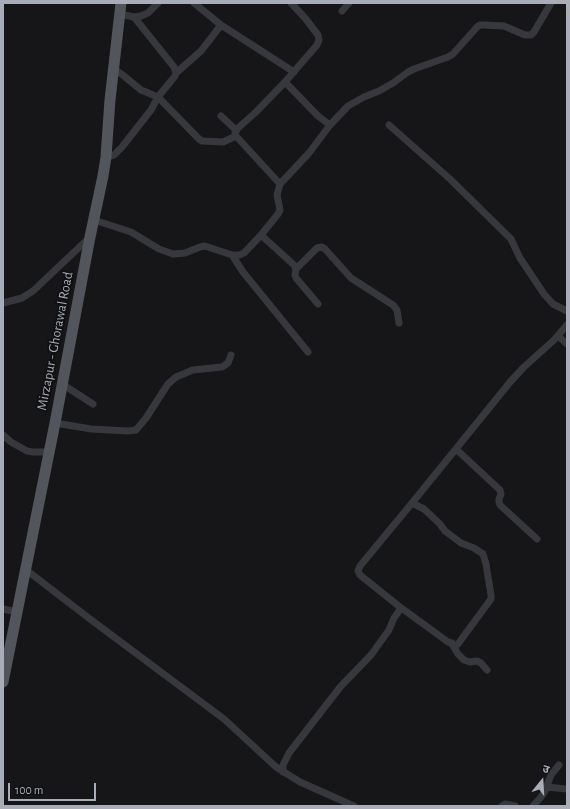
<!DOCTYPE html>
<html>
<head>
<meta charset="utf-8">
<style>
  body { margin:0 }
  #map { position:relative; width:570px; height:809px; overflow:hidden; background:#161618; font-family:"Alegreya Sans","Noto Sans Devanagari",sans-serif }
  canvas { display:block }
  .frame { position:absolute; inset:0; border:4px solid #a8adb8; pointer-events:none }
  .north { position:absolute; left:522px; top:761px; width:40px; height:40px; -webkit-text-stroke:3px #111113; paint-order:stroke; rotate:18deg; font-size:11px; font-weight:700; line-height:16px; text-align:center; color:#a8adb8 }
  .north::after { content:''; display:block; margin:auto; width:14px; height:18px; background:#a8adb8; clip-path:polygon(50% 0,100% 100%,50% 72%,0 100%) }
  .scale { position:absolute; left:8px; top:783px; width:88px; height:18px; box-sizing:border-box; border:2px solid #a8adb8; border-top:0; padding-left:5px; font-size:12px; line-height:14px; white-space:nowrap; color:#a8adb8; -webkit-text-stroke:3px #111113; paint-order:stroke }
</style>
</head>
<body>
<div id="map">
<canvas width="570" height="809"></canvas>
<div class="frame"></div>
<div class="north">उ</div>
<div class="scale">100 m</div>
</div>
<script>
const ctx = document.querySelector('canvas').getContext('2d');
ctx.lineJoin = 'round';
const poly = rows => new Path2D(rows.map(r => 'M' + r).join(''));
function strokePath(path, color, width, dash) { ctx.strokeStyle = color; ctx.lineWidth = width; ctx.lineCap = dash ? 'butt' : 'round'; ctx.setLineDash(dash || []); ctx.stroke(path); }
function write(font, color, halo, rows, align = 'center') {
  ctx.font = font + ' "Alegreya Sans",sans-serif'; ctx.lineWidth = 4; ctx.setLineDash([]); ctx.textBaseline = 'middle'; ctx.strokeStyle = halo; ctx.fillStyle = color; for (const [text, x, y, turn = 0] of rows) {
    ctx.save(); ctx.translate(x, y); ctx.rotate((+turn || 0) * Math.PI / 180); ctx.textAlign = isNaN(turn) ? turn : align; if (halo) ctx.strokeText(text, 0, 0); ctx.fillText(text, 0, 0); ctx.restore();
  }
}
strokePath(poly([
  [194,3,221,25,294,72],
  [342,11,349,3],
  [120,14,134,17,141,16,148,13,158,3],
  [113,68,124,76,141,90,158,97,175,76,176,73,174,67,134,17],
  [176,73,201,51,221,25],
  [285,82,318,116,330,125],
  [221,116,236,130],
  [389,125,450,179,511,239,520,258,544,294,553,304,567,311],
  [106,157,114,155,122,147,151,110,158,97,199,139,202,141,223,142,236,136],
  [280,184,236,136,235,133,238,128,256,112,285,82,317,45,319,40,318,35,305,18,291,3],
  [94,220,131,232,159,249,173,254,185,253,200,247,205,246,232,255,239,255,244,253,261,235,278,214,280,210,277,195,280,184,309,153,330,125,348,106,364,97,379,91,393,83,408,72,414,69,448,57,453,54,477,27,480,25,484,25,504,26,525,35,531,35,534,32,551,3],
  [261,235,294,265,296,269,295,275,296,278,318,304],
  [232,255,243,272,308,352],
  [296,269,317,248,322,247,325,249,351,278,393,305,397,310,399,323],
  [3,303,22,298,33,291,89,238],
  [558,336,567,344],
  [62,384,93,404],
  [55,423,91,429,128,431,136,430,146,418,168,384,176,377,193,370,222,367,228,363,231,355],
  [3,435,11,442,27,451,33,452,49,452],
  [456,449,500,490,501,494,499,499,499,502,500,505,537,539],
  [25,569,90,619,224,719,276,767,300,782,354,806],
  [400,607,433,631,448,642,452,643,454,647,458,644,491,599,491,595,486,564,483,554,474,548,461,543,445,531,440,524,424,509,412,503],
  [3,609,17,612],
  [452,644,458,654,464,660,470,662,477,661,481,663,487,670],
  [283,772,283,765,289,753,341,686,371,655,389,630,394,618,399,611,400,607,360,575,358,571,360,566,412,503,511,381,524,367,554,340,567,325],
  [546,787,567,789],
  [502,806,505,804,515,806],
  [533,806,541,797,545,791,551,775,559,765]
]), '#37383d', 7);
strokePath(poly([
  [3,682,55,423,90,237,103,176,106,157,110,100,121,3]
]), '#53555c', 11);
write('14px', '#a8adb8', '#111113', [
  ["Mirzapur - Ghorawal Road",55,341,-79]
]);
</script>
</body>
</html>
